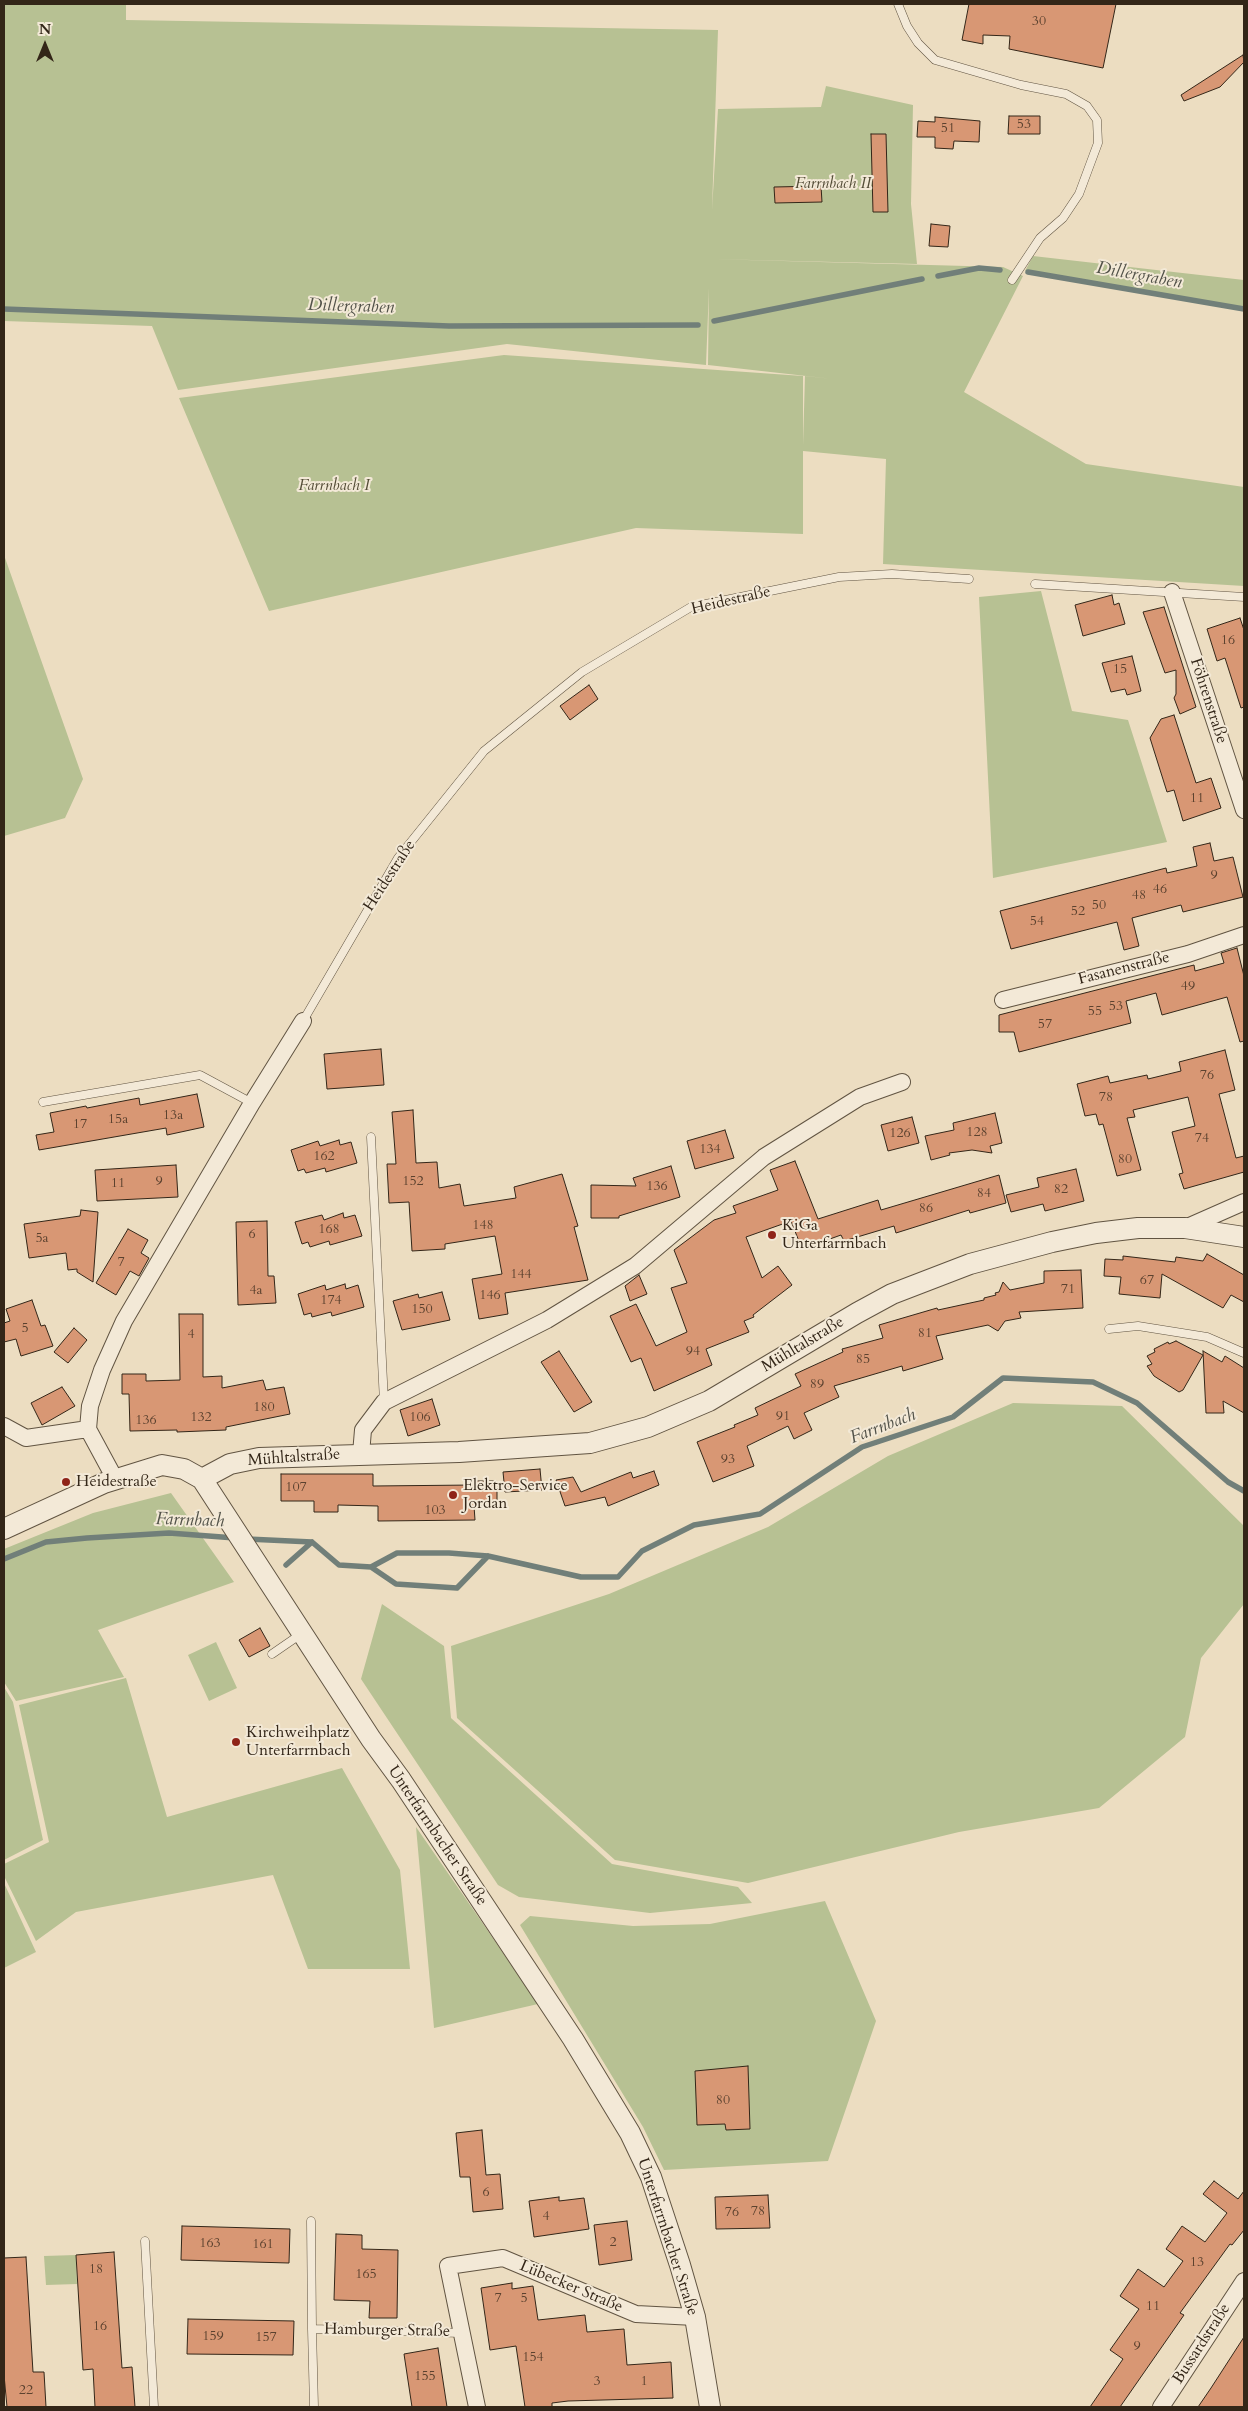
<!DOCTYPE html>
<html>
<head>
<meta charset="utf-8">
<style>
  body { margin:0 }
  #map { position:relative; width:1248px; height:2411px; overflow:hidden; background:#ecddc1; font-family:Cardo,serif }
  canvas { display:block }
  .frame { position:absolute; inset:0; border:5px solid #332618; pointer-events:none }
  .north { position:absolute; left:20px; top:20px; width:50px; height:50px; -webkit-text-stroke:4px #f3e9d7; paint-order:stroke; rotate:0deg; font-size:14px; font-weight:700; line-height:20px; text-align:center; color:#332618 }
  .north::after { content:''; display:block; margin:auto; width:18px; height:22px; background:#332618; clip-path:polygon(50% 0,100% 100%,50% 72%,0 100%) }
</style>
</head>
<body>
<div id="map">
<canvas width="1248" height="2411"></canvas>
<div class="frame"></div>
<div class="north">N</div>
</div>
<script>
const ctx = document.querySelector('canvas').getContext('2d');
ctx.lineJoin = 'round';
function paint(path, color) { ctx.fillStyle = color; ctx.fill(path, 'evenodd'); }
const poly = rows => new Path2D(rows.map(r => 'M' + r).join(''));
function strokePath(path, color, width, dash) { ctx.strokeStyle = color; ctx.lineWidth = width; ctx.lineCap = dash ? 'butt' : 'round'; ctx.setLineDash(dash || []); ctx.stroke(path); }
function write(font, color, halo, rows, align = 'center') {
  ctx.font = font + ' Cardo,serif'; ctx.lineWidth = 4; ctx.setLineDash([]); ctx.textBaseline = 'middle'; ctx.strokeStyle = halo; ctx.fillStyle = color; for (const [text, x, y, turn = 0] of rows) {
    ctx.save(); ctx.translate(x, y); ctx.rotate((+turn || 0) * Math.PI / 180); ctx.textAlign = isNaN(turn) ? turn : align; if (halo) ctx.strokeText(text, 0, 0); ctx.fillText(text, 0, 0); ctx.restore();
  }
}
paint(poly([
  [4,4,126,4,126,20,718,30,712,210,718,109,821,107,826,86,913,105,911,204,917,264,710,259,1003,267,1023,276,964,392,1086,464,1244,487,1244,586,883,564,886,459,803,451,803,534,636,528,269,611,179,398,504,355,803,376,803,445,805,376,833,379,708,365,709,288,706,365,507,344,178,390,152,326,4,321],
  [1033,256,1244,280,1244,307,1025,271],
  [4,555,83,779,65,818,4,836],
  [1041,591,1072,711,1128,720,1167,842,993,878,979,597],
  [1013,1403,1122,1406,1244,1526,1244,1604,1201,1658,1185,1737,1099,1808,959,1832,748,1883,615,1860,457,1718,451,1646,609,1594,768,1527,888,1456],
  [171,1493,234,1582,98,1630,124,1677,16,1701,4,1682,4,1549,93,1513],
  [382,1604,444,1646,451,1718,612,1864,738,1887,752,1903,650,1913,519,1897,498,1885,361,1679],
  [216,1642,237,1688,209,1701,188,1655],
  [126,1678,167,1817,342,1768,400,1870,410,1969,308,1969,273,1875,76,1912,36,1941,4,1876,4,1864,49,1842,19,1705],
  [4,1687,13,1702,43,1840,4,1860],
  [416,1827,477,1915,538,2004,434,2028],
  [4,1883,36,1952,4,1968],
  [825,1901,876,2021,828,2161,664,2170,643,2127,520,1925,530,1916,633,1926,710,1924],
  [76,2255,77,2284,46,2285,44,2256]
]), '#b7c193');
strokePath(poly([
  [1028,272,1244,309],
  [938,276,979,268,1000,270],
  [4,309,449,326,698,325],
  [714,321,922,279],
  [247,1539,312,1542,339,1565,371,1567,397,1553,449,1553,488,1556,581,1577,618,1577,642,1551,694,1525,760,1514,862,1447,953,1417,1003,1378,1093,1382,1137,1403,1228,1482,1244,1491],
  [4,1559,46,1542,87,1538,169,1533,235,1538],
  [286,1565,312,1542],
  [371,1567,396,1584,457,1588,488,1556]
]), '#717f79', 5.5);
const building = poly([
  [969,4,1116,4,1103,68,1009,49,1010,36,983,35,983,44,962,40,969,4],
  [1243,55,1244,62,1220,87,1184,101,1181,95,1243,55],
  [1009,116,1040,116,1040,134,1008,134,1009,116],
  [935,117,980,121,979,142,954,141,953,149,935,148,935,137,917,137,918,121,935,122,935,117],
  [871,134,886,134,888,212,873,212,871,134],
  [821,186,822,202,775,203,774,187,821,186],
  [931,224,950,226,948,247,929,246,931,224],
  [1112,595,1114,605,1119,603,1125,624,1083,636,1075,605,1112,595],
  [1164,607,1196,707,1180,714,1174,698,1176,694,1176,670,1165,673,1143,612,1164,607],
  [1240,618,1244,630,1244,707,1241,708,1225,658,1217,661,1207,629,1240,618],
  [1132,656,1141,691,1127,695,1125,689,1111,692,1102,663,1132,656],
  [589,685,598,699,570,720,560,706,589,685],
  [1174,715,1196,783,1211,778,1221,808,1183,821,1174,790,1167,792,1150,738,1161,719,1174,715],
  [1210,843,1214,861,1233,857,1243,897,1183,912,1181,905,1132,918,1139,946,1124,950,1117,922,1011,949,1000,911,1166,868,1167,873,1197,866,1193,847,1210,843],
  [1237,948,1244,976,1244,1041,1240,1042,1227,997,1162,1015,1156,993,1126,1001,1131,1023,1019,1052,1014,1032,999,1032,999,1015,1194,965,1195,971,1224,963,1221,953,1237,948],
  [381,1049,384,1085,327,1089,324,1054,381,1049],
  [1225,1050,1235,1090,1219,1094,1236,1158,1244,1156,1244,1172,1184,1189,1179,1174,1183,1173,1172,1132,1195,1126,1188,1097,1133,1110,1135,1117,1127,1118,1141,1170,1117,1176,1103,1124,1099,1125,1096,1114,1085,1116,1077,1084,1108,1076,1110,1083,1147,1075,1148,1079,1181,1071,1179,1062,1225,1050],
  [197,1094,204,1127,167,1135,166,1128,39,1150,36,1135,54,1132,50,1113,86,1106,87,1108,139,1098,140,1105,197,1094],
  [413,1110,416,1163,437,1162,439,1188,460,1184,464,1206,516,1198,514,1187,562,1174,578,1226,574,1227,588,1280,505,1293,508,1314,479,1319,472,1279,502,1274,495,1236,445,1244,445,1249,412,1251,409,1202,389,1203,387,1164,396,1164,392,1112,413,1110],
  [995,1113,1002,1143,990,1146,992,1153,972,1150,949,1153,950,1155,931,1160,925,1136,954,1130,953,1123,995,1113],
  [912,1117,919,1143,888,1151,881,1125,912,1117],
  [725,1130,734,1158,695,1169,687,1141,725,1130],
  [339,1140,340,1145,351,1142,357,1163,326,1172,325,1168,306,1173,304,1169,298,1171,291,1150,318,1141,320,1146,339,1140],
  [795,1161,818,1219,878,1200,881,1210,999,1175,1006,1203,970,1213,969,1210,896,1233,894,1226,844,1241,841,1235,802,1249,791,1221,746,1237,762,1278,778,1266,792,1285,753,1315,754,1317,744,1321,749,1332,706,1349,712,1365,654,1391,641,1358,631,1362,610,1316,636,1304,656,1346,687,1332,671,1288,687,1283,674,1250,714,1220,736,1213,733,1206,778,1190,770,1170,795,1161],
  [176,1165,178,1197,97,1201,95,1170,176,1165],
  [671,1166,680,1197,619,1216,619,1218,591,1218,591,1185,636,1186,633,1178,671,1166],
  [1076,1169,1084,1201,1045,1211,1043,1204,1011,1212,1006,1195,1039,1187,1037,1178,1076,1169],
  [81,1210,98,1212,93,1282,77,1272,77,1269,68,1270,66,1253,29,1258,24,1224,80,1216,81,1210],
  [343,1213,344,1218,355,1215,362,1236,330,1245,329,1241,310,1247,308,1242,302,1244,295,1222,322,1215,324,1220,343,1213],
  [267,1221,268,1276,274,1276,276,1303,238,1305,236,1222,267,1221],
  [128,1229,148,1240,141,1253,149,1258,139,1276,130,1271,116,1295,96,1283,128,1229],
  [1207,1254,1244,1275,1244,1302,1231,1295,1223,1308,1162,1274,1160,1298,1119,1294,1121,1277,1104,1276,1105,1259,1123,1260,1123,1256,1175,1262,1176,1257,1203,1261,1207,1254],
  [1081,1270,1083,1308,1019,1312,1021,1318,1005,1321,998,1331,988,1325,936,1336,943,1359,903,1371,902,1366,834,1386,839,1397,804,1413,812,1430,794,1439,788,1426,747,1446,754,1466,713,1482,697,1442,735,1427,734,1425,758,1415,755,1408,801,1386,795,1374,843,1352,842,1349,883,1338,879,1325,937,1308,938,1310,984,1300,984,1298,996,1295,995,1293,999,1292,1003,1282,1010,1290,1044,1283,1044,1271,1081,1270],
  [639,1275,647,1294,630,1301,625,1286,639,1275],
  [345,1284,346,1289,358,1285,364,1307,332,1316,331,1312,312,1317,311,1313,304,1315,298,1294,325,1285,326,1290,345,1284],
  [442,1292,450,1320,402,1330,393,1301,418,1294,419,1298,442,1292],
  [32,1300,41,1326,45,1325,53,1346,21,1356,16,1339,4,1342,4,1323,10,1321,6,1309,32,1300],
  [179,1314,203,1314,203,1377,222,1376,222,1388,263,1380,266,1390,284,1387,290,1414,226,1427,226,1430,177,1432,177,1430,130,1431,129,1394,122,1394,122,1374,146,1374,146,1381,180,1380,179,1314],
  [74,1328,87,1340,68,1363,54,1352,74,1328],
  [1176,1341,1203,1355,1183,1390,1179,1392,1154,1376,1147,1366,1152,1364,1147,1356,1155,1352,1154,1349,1168,1342,1169,1344,1176,1341],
  [559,1351,592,1402,574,1412,541,1362,559,1351],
  [1203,1351,1222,1362,1225,1356,1244,1368,1244,1413,1223,1401,1224,1413,1206,1413,1203,1351],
  [62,1387,75,1406,42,1425,31,1403,62,1387],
  [432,1399,440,1425,408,1436,400,1410,432,1399],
  [540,1469,542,1490,505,1492,503,1472,540,1469],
  [654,1471,659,1485,608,1506,605,1497,565,1506,556,1480,573,1477,581,1492,631,1472,633,1478,654,1471],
  [281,1474,373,1474,373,1486,474,1485,474,1481,497,1481,497,1506,474,1506,475,1520,378,1521,378,1506,338,1505,338,1512,314,1512,314,1501,281,1501,281,1474],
  [260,1628,270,1646,249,1657,239,1640,260,1628],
  [748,2066,750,2129,726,2130,725,2124,697,2125,695,2071,748,2066],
  [482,2130,486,2175,500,2174,503,2209,473,2212,470,2177,460,2177,456,2133,482,2130],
  [1214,2181,1238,2199,1244,2191,1244,2230,1232,2245,1230,2244,1180,2313,1184,2315,1120,2407,1090,2407,1123,2359,1110,2350,1139,2309,1120,2296,1138,2269,1164,2287,1183,2261,1166,2249,1182,2226,1205,2242,1227,2213,1203,2194,1214,2181],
  [768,2195,770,2228,716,2229,715,2197,768,2195],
  [559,2197,559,2201,584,2198,589,2229,534,2237,529,2201,559,2197],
  [627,2221,632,2260,599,2265,594,2225,627,2221],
  [182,2226,290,2229,289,2263,181,2260,182,2226],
  [336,2234,362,2235,362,2249,398,2250,397,2318,369,2318,370,2301,334,2300,336,2234],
  [114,2252,122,2368,132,2367,135,2407,95,2407,93,2369,83,2370,76,2255,114,2252],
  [26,2257,33,2372,44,2372,46,2407,7,2407,4,2375,4,2258,26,2257],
  [512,2283,512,2289,533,2286,538,2320,585,2315,587,2332,624,2329,627,2365,671,2362,673,2398,568,2401,552,2403,552,2407,525,2407,516,2346,490,2350,481,2288,512,2283],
  [188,2319,294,2321,293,2355,187,2354,188,2319],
  [1244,2337,1244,2407,1198,2407,1211,2388,1244,2337],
  [438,2348,447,2407,412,2407,404,2354,438,2348]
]);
paint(building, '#d89774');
strokePath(building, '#332618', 1);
const service = poly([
  [898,4,907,26,918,43,935,60,1021,85,1066,94,1087,106,1097,120,1098,143,1079,194,1063,218,1040,238,1012,280],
  [1035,584,1244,597],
  [303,1021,398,858,484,751,582,672,691,607,839,577,892,574,969,579],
  [43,1102,200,1075,252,1103],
  [371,1137,384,1402],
  [1109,1329,1138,1326,1207,1337,1244,1353],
  [272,1654,301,1634],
  [311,2221,312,2329],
  [145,2241,154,2407],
  [314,2407,312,2329,462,2333]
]);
const minor = poly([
  [1172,592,1244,810],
  [1003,1000,1188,954,1244,935],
  [1185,1228,1244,1202],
  [4,1426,26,1438,88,1429],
  [361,1454,363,1430,384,1402,547,1320,635,1266,764,1157,860,1097,902,1082],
  [115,1479,88,1429,90,1406,102,1370,124,1321,252,1103,303,1021],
  [477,2407,448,2266,503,2258,636,2314,695,2317],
  [1161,2407,1244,2281]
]);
const tertiary = poly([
  [202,1479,230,1464,259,1458,459,1452,590,1443,648,1427,709,1401,857,1313,892,1294,970,1264,1052,1242,1096,1233,1138,1228,1185,1228,1244,1237],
  [4,1529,104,1483,162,1465,184,1469,202,1479,371,1739,401,1780,573,2039,630,2133,651,2177,680,2265,695,2317,710,2407]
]);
strokePath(service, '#615442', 9);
strokePath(minor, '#615442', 18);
strokePath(tertiary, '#615442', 22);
strokePath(service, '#f3e9d7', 8);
strokePath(minor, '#f3e9d7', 16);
strokePath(tertiary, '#f3e9d7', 20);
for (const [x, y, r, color] of [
  [772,1235,5,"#8f2418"],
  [66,1482,5,"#8f2418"],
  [453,1495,5,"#8f2418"],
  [236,1742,5,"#8f2418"]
]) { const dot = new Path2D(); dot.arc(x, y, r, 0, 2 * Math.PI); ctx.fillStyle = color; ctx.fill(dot); strokePath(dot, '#f3e9d7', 2); }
write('14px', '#5c422f', null, [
  ["30",1039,22],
  ["53",1024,125],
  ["51",948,129],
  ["16",1228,641],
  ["15",1120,670],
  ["11",1197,799],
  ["9",1214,876],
  ["46",1160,890],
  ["48",1139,896],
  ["50",1099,906],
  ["52",1078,912],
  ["54",1037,922],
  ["49",1188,987],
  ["53",1116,1007],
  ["55",1095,1012],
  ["57",1045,1025],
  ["76",1207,1076],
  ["78",1106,1098],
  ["13a",173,1116],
  ["15a",118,1120],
  ["17",80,1125],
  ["128",977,1133],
  ["126",900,1134],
  ["74",1202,1139],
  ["134",710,1150],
  ["162",324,1157],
  ["80",1125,1160],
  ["9",159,1182],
  ["152",413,1182],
  ["11",118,1184],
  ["136",657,1187],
  ["82",1061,1190],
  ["84",984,1194],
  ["86",926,1209],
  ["148",483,1226],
  ["168",329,1230],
  ["6",252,1235],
  ["5a",42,1239],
  ["7",121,1263],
  ["144",521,1275],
  ["67",1147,1281],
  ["71",1068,1290],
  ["4a",256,1291],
  ["146",490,1296],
  ["174",331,1301],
  ["150",422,1310],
  ["5",25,1329],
  ["81",925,1334],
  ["4",191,1335],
  ["94",693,1352],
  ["85",863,1360],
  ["89",817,1385],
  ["180",264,1408],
  ["91",783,1417],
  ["132",201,1418],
  ["106",420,1418],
  ["136",146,1421],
  ["93",728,1460],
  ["107",296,1488],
  ["103",435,1511],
  ["80",723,2101],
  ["6",486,2193],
  ["78",758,2212],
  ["76",732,2213],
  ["4",546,2217],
  ["2",613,2243],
  ["163",210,2244],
  ["161",263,2245],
  ["13",1197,2263],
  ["18",96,2270],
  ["165",366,2275],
  ["7",498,2299],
  ["5",524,2299],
  ["11",1153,2307],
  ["16",100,2327],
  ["159",213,2337],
  ["157",266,2338],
  ["9",1137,2347],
  ["154",533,2358],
  ["155",425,2377],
  ["3",597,2382],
  ["1",644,2382],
  ["22",26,2391]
]);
write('italic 16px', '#544d37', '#f3e9d7', [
  ["Farrnbach II",833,184],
  ["Farrnbach I",334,486]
]);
write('16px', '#332618', '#f3e9d7', [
  ["Heidestraße",731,601,-13],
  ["Föhrenstraße",1208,701,72],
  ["Heidestraße",390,876,-57],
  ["Fasanenstraße",1124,969,-14],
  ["Mühltalstraße",803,1345,-31],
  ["Mühltalstraße",294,1458,-4],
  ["Unterfarrnbacher Straße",437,1836,56],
  ["Unterfarrnbacher Straße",667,2237,72],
  ["Lübecker Straße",571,2287,23],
  ["Hamburger Straße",387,2331,1],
  ["Bussardstraße",1202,2344,-57]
]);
write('16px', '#332618', '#f3e9d7', [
  ["KiGa",782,1226],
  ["Unterfarrnbach",782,1244],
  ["Heidestraße",76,1482],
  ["Elektro-Service",463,1486],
  ["Jordan",463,1504],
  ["Kirchweihplatz",246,1733],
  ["Unterfarrnbach",246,1751]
], 'left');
write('italic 18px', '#525249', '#f3e9d7', [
  ["Dillergraben",1139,276,10],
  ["Dillergraben",351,307,2],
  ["Farrnbach",883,1427,-21],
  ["Farrnbach",190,1521,2]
]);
</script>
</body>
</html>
